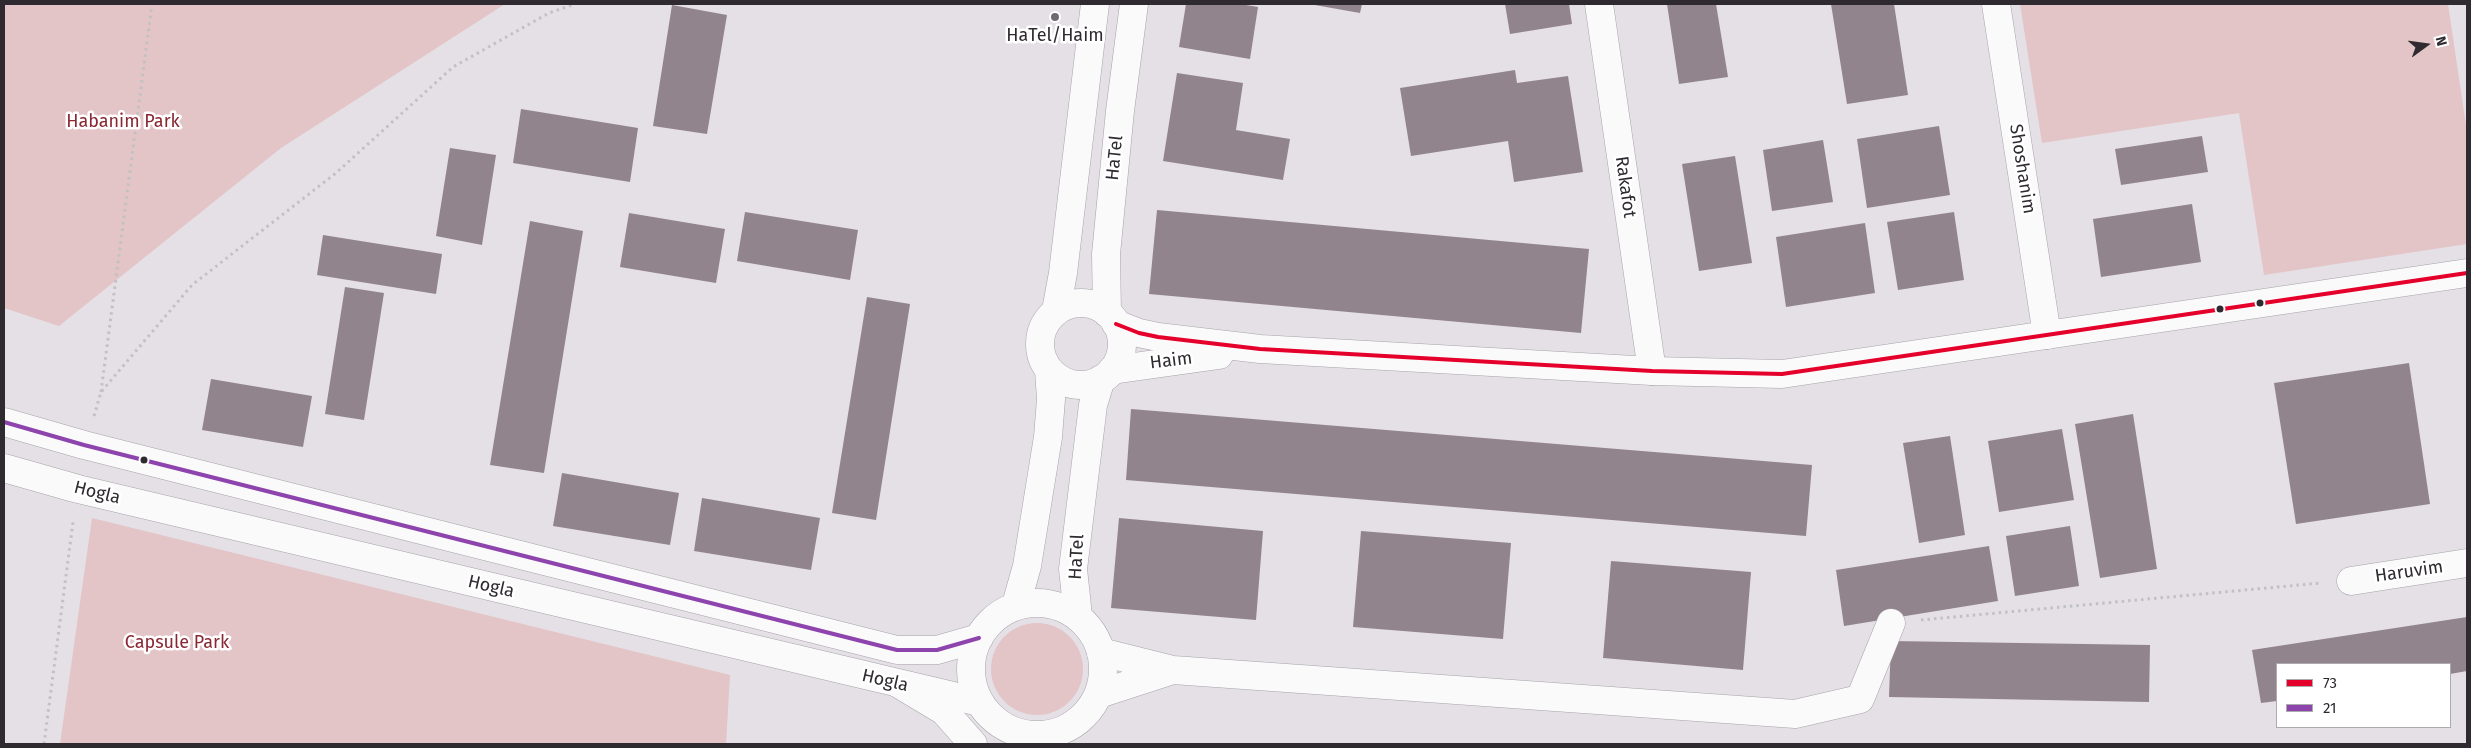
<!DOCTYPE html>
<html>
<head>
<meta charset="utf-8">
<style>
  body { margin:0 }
  #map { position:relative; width:2471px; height:748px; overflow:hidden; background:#e4e0e6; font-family:"Fira Sans",sans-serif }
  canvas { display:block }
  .frame { position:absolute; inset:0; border:5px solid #2e2a30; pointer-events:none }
  .legend { position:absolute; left:2276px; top:663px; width:175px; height:65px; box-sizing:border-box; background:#fff; border:1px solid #abaaac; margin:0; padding:6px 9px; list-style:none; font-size:15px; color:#2e2a30 }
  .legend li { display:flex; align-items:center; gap:10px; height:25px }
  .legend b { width:25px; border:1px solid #abaaac }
  .north { position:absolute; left:2401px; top:20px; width:50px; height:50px; -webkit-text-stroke:4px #fff; paint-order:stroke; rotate:76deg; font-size:14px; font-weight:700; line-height:20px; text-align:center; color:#2e2a30 }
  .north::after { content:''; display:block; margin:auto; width:18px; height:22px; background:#2e2a30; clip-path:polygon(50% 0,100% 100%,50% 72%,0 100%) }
</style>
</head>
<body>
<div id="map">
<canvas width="2471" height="748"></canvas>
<div class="frame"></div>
<ul class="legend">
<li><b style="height:6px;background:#e4002b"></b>73</li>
<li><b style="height:6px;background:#8e44ad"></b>21</li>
</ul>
<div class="north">N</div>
</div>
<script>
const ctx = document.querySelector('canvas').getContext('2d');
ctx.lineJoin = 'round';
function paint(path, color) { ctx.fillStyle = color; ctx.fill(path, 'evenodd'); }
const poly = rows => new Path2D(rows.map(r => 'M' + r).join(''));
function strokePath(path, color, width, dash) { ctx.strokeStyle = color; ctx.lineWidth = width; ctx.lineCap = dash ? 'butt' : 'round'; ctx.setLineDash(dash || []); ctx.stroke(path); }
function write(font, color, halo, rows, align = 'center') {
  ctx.font = font + ' "Fira Sans",sans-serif'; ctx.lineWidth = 5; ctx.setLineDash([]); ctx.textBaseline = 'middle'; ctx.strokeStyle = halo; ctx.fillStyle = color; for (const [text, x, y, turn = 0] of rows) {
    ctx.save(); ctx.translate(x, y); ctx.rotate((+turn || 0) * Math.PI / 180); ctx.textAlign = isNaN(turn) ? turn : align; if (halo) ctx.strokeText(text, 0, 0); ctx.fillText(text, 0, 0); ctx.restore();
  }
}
paint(poly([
  [4,4,505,4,281,148,59,326,4,308],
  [2020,4,2448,4,2467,132,2467,244,2264,275,2239,113,2042,143],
  [92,518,730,675,726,744,60,744],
  '991 669a46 46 0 1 1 92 0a46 46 0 1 1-92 0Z'
]), '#e3c4c7');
paint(poly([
  [1186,4,1240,4,1258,7,1250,59,1179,47],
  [1309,4,1362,4,1360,13],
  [1505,4,1569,4,1572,24,1510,34],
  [1667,4,1716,4,1728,77,1679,84],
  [1831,4,1894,4,1908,95,1847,104],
  [672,5,727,15,707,134,653,126],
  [1515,70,1517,83,1568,76,1583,172,1514,182,1508,141,1411,156,1400,88],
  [1177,73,1243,83,1236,130,1290,139,1283,180,1163,161],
  [521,109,638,128,630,182,513,163],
  [1939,126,1950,195,1867,208,1857,139],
  [2202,136,2208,172,2121,185,2115,149],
  [1823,140,1833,202,1772,211,1763,150],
  [450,148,496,155,482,245,436,236],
  [1735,156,1752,263,1699,271,1682,164],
  [2192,204,2201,262,2101,277,2093,219],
  [1157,210,1589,249,1581,333,1149,294],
  [745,212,858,230,850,280,737,261],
  [1954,212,1964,280,1898,290,1887,222],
  [629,213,725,229,716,283,620,267],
  [530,221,583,231,544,473,490,465],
  [1865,223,1875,293,1786,307,1776,237],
  [323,235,442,254,436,294,317,275],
  [345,287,384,293,364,420,325,414],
  [867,297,910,304,876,520,832,513],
  [2409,363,2430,504,2296,524,2274,383],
  [211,379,312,396,303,447,202,430],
  [1131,409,1812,465,1806,536,1126,480],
  [2133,414,2157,569,2100,578,2075,424],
  [2062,429,2074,500,1999,512,1988,441],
  [1950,436,1965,535,1919,543,1903,443],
  [562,473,679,493,670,545,553,526],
  [702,498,820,518,811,570,694,551],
  [1119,518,1263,531,1256,620,1111,608],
  [2070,526,2079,586,2015,596,2006,536],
  [1361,531,1511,543,1503,639,1353,627],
  [1989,546,1998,601,1844,626,1836,570],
  [1611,561,1751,572,1743,670,1603,658],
  [2467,617,2467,671,2450,674,2450,664,2277,664,2277,701,2261,703,2252,650],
  [1891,641,2150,645,2149,702,1889,697]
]), '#92848d');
const minor = poly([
  [1599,4,1652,371],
  [1996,4,2047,335],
  [2351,581,2467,563],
  [1101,652,1173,670,1795,714,1860,699,1891,623],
  [1099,694,1173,670]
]);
const tertiary = poly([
  [1116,324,1139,333,1158,337,1260,349,1652,371,1782,374,2467,273],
  [1112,370,1219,355],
  [4,422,84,445,897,650,937,650,979,638],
  [4,468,78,489,979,702]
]);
const secondary = poly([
  '1040 344a41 41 0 1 1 82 0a41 41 0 1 1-82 0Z',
  [1056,311,1063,273,1095,4],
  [1107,313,1106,254,1120,111,1134,4],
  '971 669a66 66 0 1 1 132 0a66 66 0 1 1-132 0Z',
  [1016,605,1027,566,1048,437,1051,399,1049,370],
  [1078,616,1073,569,1093,405,1101,379],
  [899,684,944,711,973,744]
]);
strokePath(minor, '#a6a3a8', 29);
strokePath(tertiary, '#a6a3a8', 29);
strokePath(secondary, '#a6a3a8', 29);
strokePath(poly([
  [101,392,152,4],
  [94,416,101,392,192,285,336,173,453,67,549,13,575,4],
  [1921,620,2321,583],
  [44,744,73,522]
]), '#c2c1c2', 3, [2.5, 4]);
strokePath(minor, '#fbfafb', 28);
strokePath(tertiary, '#fbfafb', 28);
strokePath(secondary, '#fbfafb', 28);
strokePath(poly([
  [1116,324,1139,333,1158,337,1260,349,1652,371,1782,374,2467,273]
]), '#e4002b', 4);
strokePath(poly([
  [4,422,84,445,897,650,937,650,979,638]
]), '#8e44ad', 4);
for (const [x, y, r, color] of [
  [1055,17,5,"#6e6a70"],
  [2260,303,4.5,"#2e2a30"],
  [2220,309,4.5,"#2e2a30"],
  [144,460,4.5,"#2e2a30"]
]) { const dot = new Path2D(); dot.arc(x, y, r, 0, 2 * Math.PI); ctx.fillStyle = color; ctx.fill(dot); strokePath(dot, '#fff', 2); }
write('18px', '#2e2a30', '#fff', [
  ["HaTel/Haim",1055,36]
]);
write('18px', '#892732', '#fff', [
  ["Habanim Park",123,122],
  ["Capsule Park",177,643]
]);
write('18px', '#2e2a30', '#fff', [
  ["HaTel",1115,158,-84],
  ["Shoshanim",2022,169,81],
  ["Rakafot",1625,187,82],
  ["Haim",1171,361,-7],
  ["Hogla",97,493,14],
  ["HaTel",1077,557,-87],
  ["Haruvim",2409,572,-8],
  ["Hogla",491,587,13],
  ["Hogla",885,681,13]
]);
</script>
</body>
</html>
